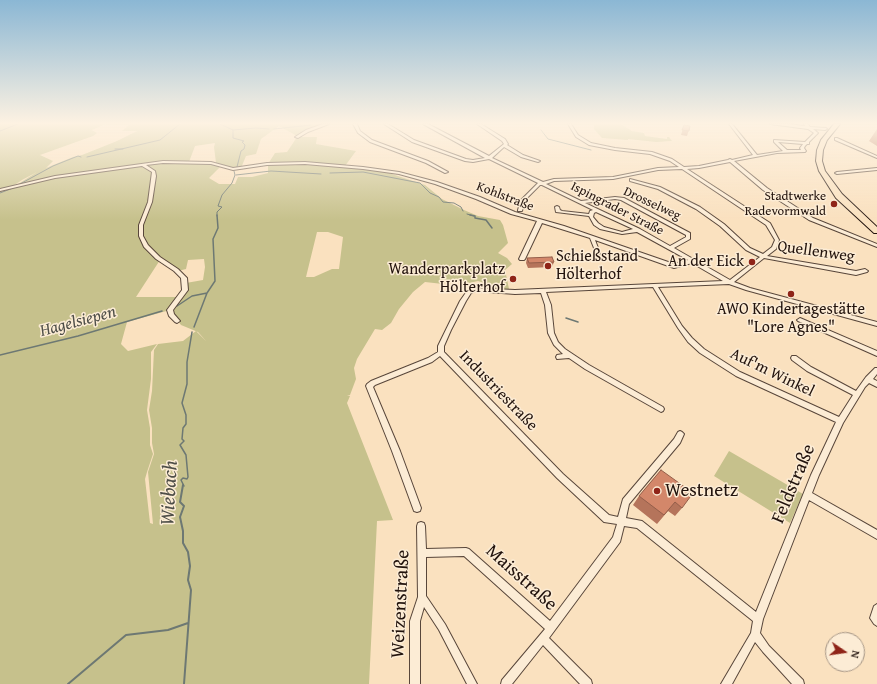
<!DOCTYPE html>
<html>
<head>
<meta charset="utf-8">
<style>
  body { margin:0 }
  #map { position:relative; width:877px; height:684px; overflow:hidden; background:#fae1bf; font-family:"Gentium Book Plus",serif }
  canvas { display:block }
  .north { position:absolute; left:825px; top:632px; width:40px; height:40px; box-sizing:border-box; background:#fcecd5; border:1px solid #a59585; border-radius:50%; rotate:103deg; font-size:11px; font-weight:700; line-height:16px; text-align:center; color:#22130d }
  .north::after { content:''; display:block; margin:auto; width:14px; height:18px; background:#8f2418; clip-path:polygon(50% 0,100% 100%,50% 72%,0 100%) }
</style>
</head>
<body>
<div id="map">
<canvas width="877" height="684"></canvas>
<div class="north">N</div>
</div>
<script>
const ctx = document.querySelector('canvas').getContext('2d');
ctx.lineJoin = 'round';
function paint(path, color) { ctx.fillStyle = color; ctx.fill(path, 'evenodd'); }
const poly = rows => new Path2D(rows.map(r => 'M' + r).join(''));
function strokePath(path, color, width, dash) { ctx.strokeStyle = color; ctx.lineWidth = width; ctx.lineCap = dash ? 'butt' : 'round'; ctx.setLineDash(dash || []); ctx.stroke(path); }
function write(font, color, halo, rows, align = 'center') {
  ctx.font = font + ' "Gentium Book Plus",serif'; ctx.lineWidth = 3; ctx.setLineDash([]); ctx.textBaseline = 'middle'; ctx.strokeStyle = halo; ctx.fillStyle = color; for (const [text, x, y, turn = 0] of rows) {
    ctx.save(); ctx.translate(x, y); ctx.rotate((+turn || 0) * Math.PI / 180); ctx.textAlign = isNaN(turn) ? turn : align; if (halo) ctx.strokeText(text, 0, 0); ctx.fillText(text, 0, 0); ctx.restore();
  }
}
paint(poly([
  [0,124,106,124,92,130,97,133,93,136,40,155,53,161,46,168,73,157,82,155,117,141,137,131,122,131,130,124,318,124,322,125,297,136,279,126,261,139,256,154,246,156,241,168,223,167,216,163,214,147,215,143,195,146,189,162,216,164,220,167,209,178,219,184,235,184,238,177,252,177,268,173,268,164,275,153,287,152,297,137,317,137,316,144,356,151,345,166,383,171,425,185,442,199,464,210,478,216,500,220,503,225,508,243,498,253,507,258,512,264,505,270,509,289,491,288,490,285,478,281,469,283,456,279,450,280,443,284,425,282,413,292,399,309,391,323,382,330,375,329,357,359,354,368,356,379,350,395,347,396,350,396,347,403,393,520,377,521,369,684,0,684,0,191,15,186,37,172,22,180,13,186,0,190],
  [317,232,328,232,343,237,339,269,332,269,314,277,306,277],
  [204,259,205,267,203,280,186,283,184,294,171,312,181,325,198,332,206,341,196,331,183,341,158,344,154,350,152,391,149,410,152,428,152,443,154,454,148,472,153,524,150,523,145,479,147,472,153,454,150,445,150,428,147,410,151,379,151,352,157,344,128,351,121,344,127,322,170,310,180,297,136,297,160,260,178,271,186,269,188,260],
  [594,124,621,124,632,131,644,133,645,136,667,139,667,137,669,137,672,141,656,142,628,139,628,140,602,138,594,129],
  [729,451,803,494,790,523,714,476]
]), '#c6c18c');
strokePath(poly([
  [220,124,233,130,233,138,244,141,242,142,245,145,244,149,241,151,237,167],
  [274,129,311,125],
  [233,130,256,128,269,129],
  [541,130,548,139,591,150],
  [0,131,18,124],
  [115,149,123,149],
  [87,157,160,140,180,124],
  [330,173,363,172,420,183,430,193,439,197,443,202,454,203,461,207,463,211],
  [236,175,271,171,321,174],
  [20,184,53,166,78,156,81,157],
  [0,193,13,188],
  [467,214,474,216],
  [217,216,217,212,222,207,218,206,222,195,232,183,235,175,234,171]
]), '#6d7873', 1);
strokePath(poly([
  [470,215,475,216,475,218,486,220,492,228],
  [177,306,192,296,207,293],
  [566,318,578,322],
  [194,327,207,293,215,281,213,239,218,228,217,215],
  [0,355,78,336,162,311],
  [184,486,181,480,183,478,187,479,188,477,186,455,180,445,184,441,182,439,183,428,186,424,186,415,182,403,187,384,187,362,192,332]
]), '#6d7873', 1.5);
strokePath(poly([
  [183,485,180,502,184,506,180,517,183,531,183,543,188,552,190,566,188,580,191,590,184,684],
  [68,684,126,635,168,630,188,623]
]), '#6d7873', 2);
const street = poly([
  [323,124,329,124,308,132,298,138,295,137,306,130,323,124],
  [353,124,357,124,360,131,372,140,428,161,448,172,445,173,426,163,370,142,358,133,353,124],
  [384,124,388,124,414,140,466,159,473,160,485,158,423,124,428,124,489,156,504,144,502,141,477,124,481,124,505,139,508,144,507,145,523,155,540,161,538,162,521,157,504,147,492,158,543,182,554,179,613,177,658,168,679,167,670,161,650,154,615,150,589,145,576,137,568,124,571,124,578,135,591,143,615,148,652,152,672,159,684,167,699,166,728,160,730,159,732,160,753,155,729,124,732,124,757,155,783,151,774,142,774,140,805,142,814,133,808,129,770,124,788,124,805,126,804,124,808,124,810,127,826,128,827,129,825,130,813,129,818,133,809,142,809,144,807,144,805,146,804,148,806,151,805,152,777,153,734,161,767,188,813,218,877,244,877,247,809,220,763,190,730,162,699,168,687,169,770,223,779,240,776,249,767,256,856,271,865,269,868,271,867,272,856,275,764,258,734,282,750,288,877,322,877,326,746,290,729,284,658,287,682,326,692,338,704,349,740,372,839,417,853,395,807,371,792,360,791,358,792,356,796,356,811,367,856,391,866,377,875,368,877,368,877,374,873,379,877,381,877,387,869,383,865,387,843,423,819,475,812,493,877,530,877,539,809,500,763,619,760,633,769,646,803,680,804,684,792,684,763,652,755,642,732,684,721,684,751,633,753,621,637,528,624,526,620,542,549,638,591,680,592,684,580,684,543,645,512,684,501,684,502,680,545,629,464,556,426,557,426,596,445,624,477,684,467,684,439,630,424,607,420,621,420,684,410,684,410,621,418,597,417,526,418,523,421,522,424,523,425,526,426,549,466,548,469,549,550,621,613,537,617,524,604,522,557,478,440,356,432,362,375,385,373,387,400,451,421,508,420,511,417,512,414,511,392,451,366,386,367,384,371,381,428,358,438,352,438,346,460,301,467,291,472,288,515,290,723,281,692,263,674,268,595,240,600,253,599,257,569,259,569,257,571,256,595,255,596,253,590,238,542,223,525,259,524,260,520,260,519,259,537,221,511,214,476,199,435,184,399,174,363,169,305,164,267,165,233,170,211,164,163,163,146,165,155,171,156,176,152,202,143,225,143,236,148,245,160,257,178,269,187,278,188,290,173,310,174,314,180,321,177,323,175,322,169,316,167,310,182,290,181,278,174,271,156,259,144,247,139,236,139,225,148,202,152,172,142,166,55,178,0,191,0,189,55,176,163,161,211,162,233,168,267,163,305,162,363,167,399,172,437,182,480,197,515,212,564,226,674,264,688,260,637,232,622,234,600,229,594,225,589,216,556,212,555,207,557,206,559,207,560,210,562,211,589,214,590,211,593,210,542,185,540,185,525,200,522,211,518,211,518,210,521,200,538,183,489,159,473,162,465,161,412,142,384,124],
  [778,142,803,144,800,148,801,150,787,150,778,142],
  [682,169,766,225,775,240,772,247,763,254,750,248,724,224,700,207,660,187,630,179,630,181,658,189,696,209,720,226,746,250,760,257,730,280,674,248,690,239,690,233,624,198,615,197,581,201,546,184,554,181,613,179,658,170,682,169],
  [615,199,621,200,686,235,686,237,670,246,640,229,585,203,615,199],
  [596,212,633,229,622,232,604,227,598,223,593,217,594,213,596,212],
  [653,287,678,328,688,342,700,353,736,376,836,422,811,475,756,612,642,521,626,518,629,504,680,443,684,434,682,432,680,431,678,432,674,439,623,499,618,517,609,515,563,474,444,352,444,346,451,330,466,301,471,293,475,291,515,294,541,293,545,305,548,333,554,345,563,354,557,355,556,357,557,359,569,358,585,369,661,412,663,411,664,409,663,407,589,365,565,349,558,342,554,333,551,305,546,292,653,287],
  [835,138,837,138,877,156,877,158,835,140,835,138],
  [877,168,877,170,837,174,835,173,837,172,877,168],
  [800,318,877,351,877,356,798,321,797,320,800,318],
  [877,604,877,626,874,624,870,618,874,606,877,604]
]);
const primary = poly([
  [834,124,840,124,827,140,823,150,822,161,825,171,842,194,877,227,877,233,874,233,836,198,819,171,816,161,817,150,821,140,834,124]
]);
strokePath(street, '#58463a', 2);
strokePath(primary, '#22130d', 2);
paint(street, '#fcecd5');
paint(primary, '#fae1bf');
paint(poly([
  [684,125,690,126,687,136,681,135],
  [877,129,877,146,869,141],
  [527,258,554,262,552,267,528,268,526,263],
  [661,470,682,508,675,516,668,511,657,524,633,505,639,496]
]), '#b5745b');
const building = poly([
  [684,125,690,126,689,131,682,130,684,125],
  [552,257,554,262,529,263,527,258,552,257],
  [661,470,693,493,682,508,675,502,664,515,639,496,661,470]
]);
paint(building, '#d3876a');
strokePath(building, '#945e4a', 1);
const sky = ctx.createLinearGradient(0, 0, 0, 220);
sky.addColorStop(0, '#8bb7d4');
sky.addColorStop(0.56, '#fdf2e2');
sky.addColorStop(1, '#fdf2e200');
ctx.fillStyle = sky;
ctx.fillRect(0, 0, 877, 220);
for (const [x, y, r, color] of [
  [834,204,4,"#8f2418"],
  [752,262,4,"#8f2418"],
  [548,266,4,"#8f2418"],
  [513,279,4,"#8f2418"],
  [791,294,4,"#8f2418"],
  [657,491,4,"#8f2418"]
]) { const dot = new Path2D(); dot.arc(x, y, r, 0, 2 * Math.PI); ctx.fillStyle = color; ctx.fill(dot); strokePath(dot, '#fcecd5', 1.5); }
write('13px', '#22130d', '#fcecd5', [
  ["Kohlstraße",505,197,21],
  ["Drosselweg",652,204,25],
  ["Ispingrader Straße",617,209,27]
]);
write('13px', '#22130d', '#fcecd5', [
  ["Stadtwerke",826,197],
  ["Radevormwald",826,212]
], 'right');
write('16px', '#22130d', '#fcecd5', [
  ["Quellenweg",816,252,8],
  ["Auf'm Winkel",772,373,26],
  ["Industriestraße",498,391,46]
]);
write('16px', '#22130d', '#fcecd5', [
  ["Schießstand",556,257,"left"],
  ["Hölterhof",556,275,"left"],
  ["An der Eick",744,262],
  ["Wanderparkplatz",505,270],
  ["Hölterhof",505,288],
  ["AWO Kindertagestätte",791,310,"center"],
  ["\"Lore Agnes\"",791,328,"center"]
], 'right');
write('italic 17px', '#4e4e48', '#fcecd5', [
  ["Hagelsiepen",78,322,-15]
]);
write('19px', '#22130d', '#fcecd5', [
  ["Feldstraße",794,484,-67],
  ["Maisstraße",521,578,42],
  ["Weizenstraße",401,604,-87]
]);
write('19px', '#22130d', '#fcecd5', [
  ["Westnetz",665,491]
], 'left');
write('italic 20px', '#4e4e48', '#fcecd5', [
  ["Wiebach",170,493,-87]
]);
</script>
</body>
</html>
